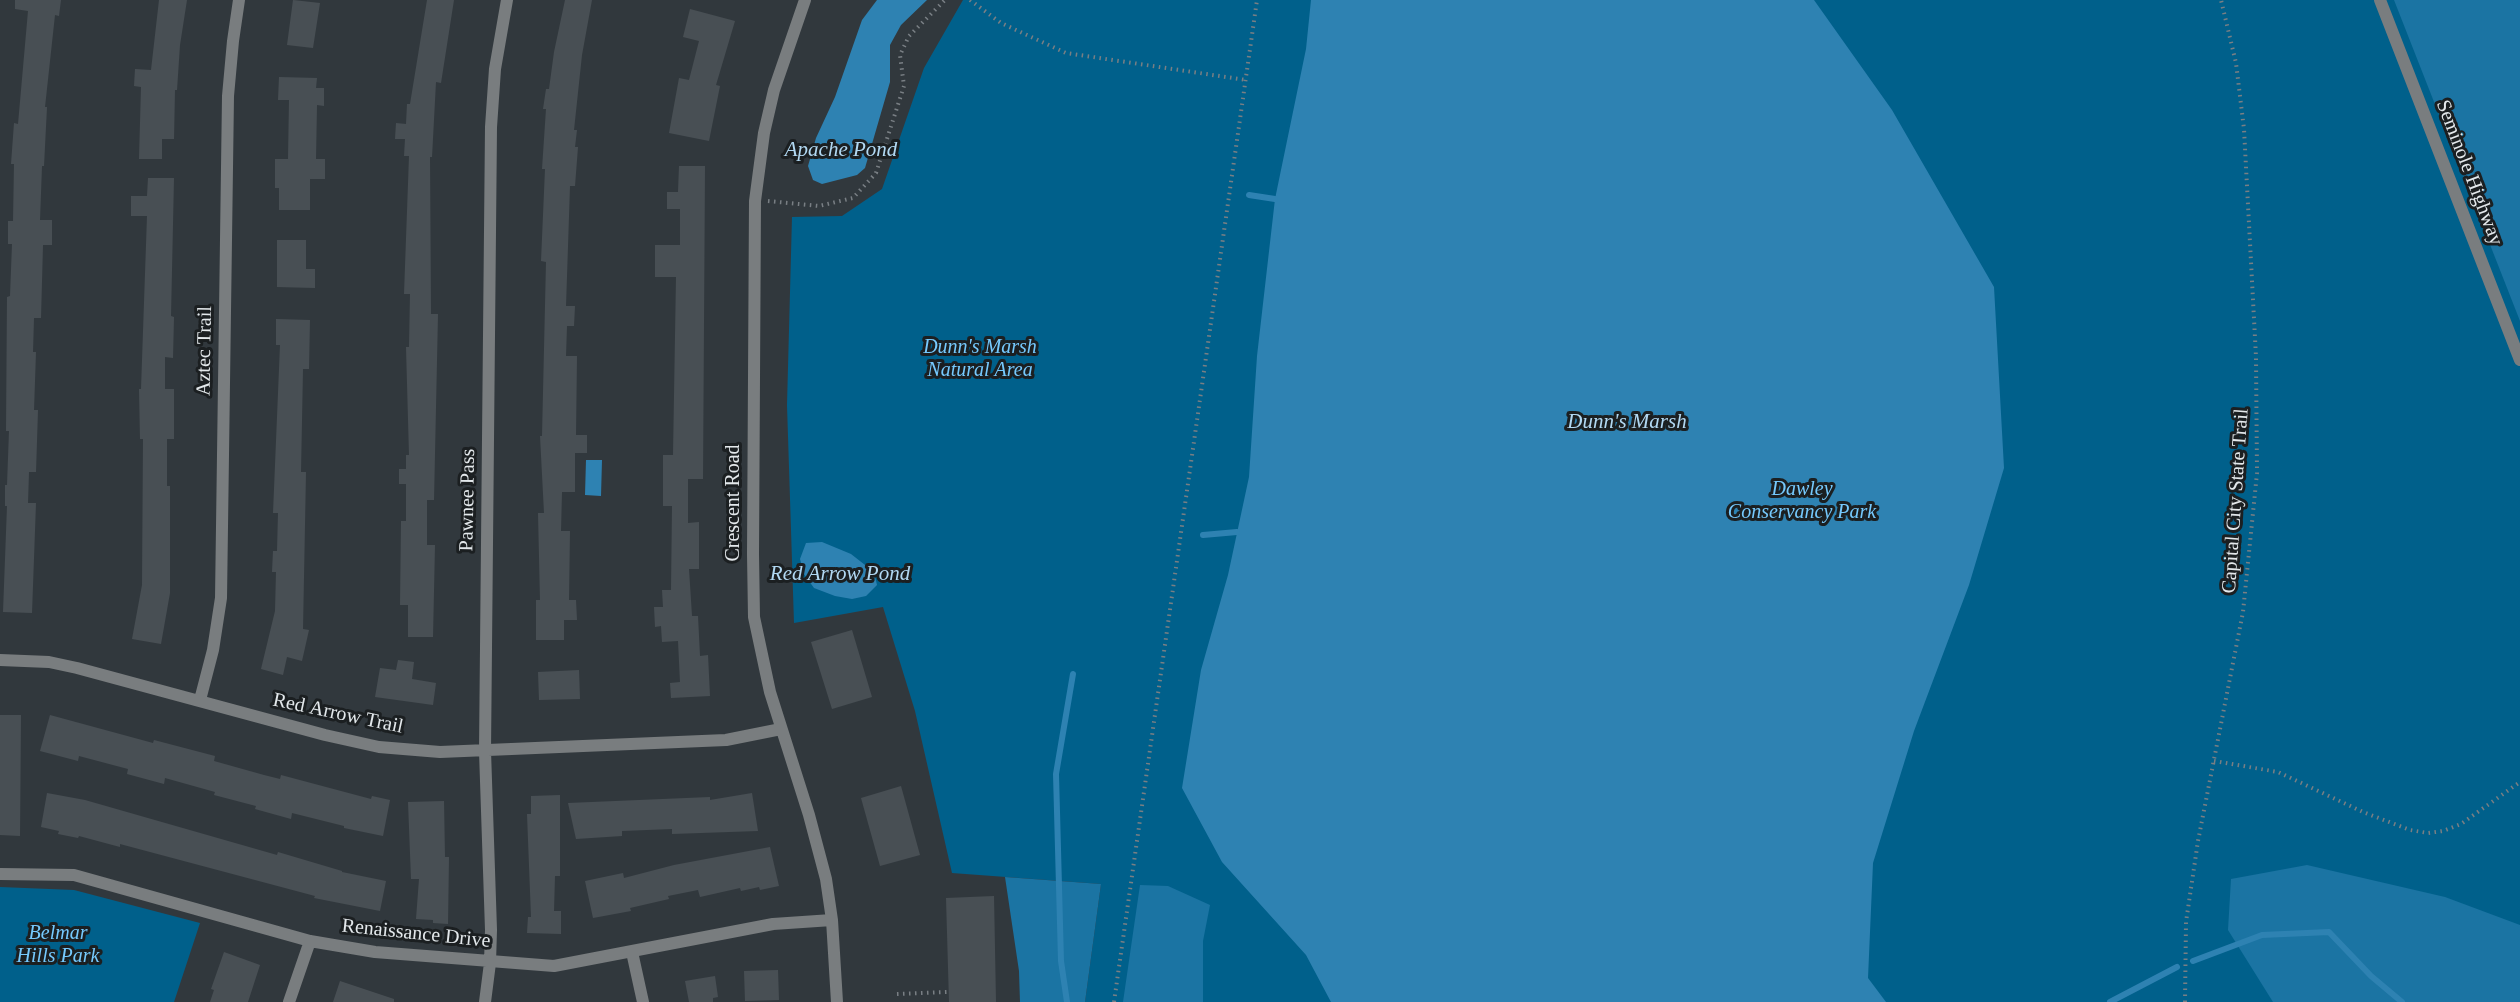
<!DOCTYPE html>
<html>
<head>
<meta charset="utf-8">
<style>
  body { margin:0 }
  canvas { display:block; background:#31383d }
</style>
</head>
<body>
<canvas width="2520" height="1002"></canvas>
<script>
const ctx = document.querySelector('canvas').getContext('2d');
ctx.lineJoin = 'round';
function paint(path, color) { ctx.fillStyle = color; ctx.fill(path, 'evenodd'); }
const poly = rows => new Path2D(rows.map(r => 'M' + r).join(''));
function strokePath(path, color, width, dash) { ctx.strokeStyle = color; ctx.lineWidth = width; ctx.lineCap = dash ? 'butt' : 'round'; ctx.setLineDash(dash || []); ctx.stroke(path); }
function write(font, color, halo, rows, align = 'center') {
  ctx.font = font + ' "Times New Roman",serif'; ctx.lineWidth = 6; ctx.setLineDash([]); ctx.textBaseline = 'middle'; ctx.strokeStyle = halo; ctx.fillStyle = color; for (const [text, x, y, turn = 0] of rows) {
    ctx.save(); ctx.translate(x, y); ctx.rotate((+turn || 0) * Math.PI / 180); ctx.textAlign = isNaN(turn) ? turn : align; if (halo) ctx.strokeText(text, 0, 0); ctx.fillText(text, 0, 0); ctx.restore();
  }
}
paint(poly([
  [963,0,2422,0,2520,33,2520,1002,1085,1002,1101,884,952,873,915,711,883,607,794,623,787,405,792,217,842,216,882,189,924,68],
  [0,887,74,890,200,923,174,1002,0,1002]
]), '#00608b');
paint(poly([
  [2394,0,2520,0,2520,321],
  [2307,865,2445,897,2520,925,2520,1002,2273,1002,2228,930,2231,879],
  [1005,877,1101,884,1085,1002,1020,1002,1019,971],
  [1140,885,1168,886,1210,905,1203,941,1203,1002,1123,1002]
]), '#1b74a3');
paint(poly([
  [877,0,927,0,901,25,890,45,890,82,865,168,857,175,822,184,813,180,808,166,816,138,835,97,862,20],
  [1311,0,1814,0,1892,110,1994,287,2004,468,1969,585,1914,731,1873,863,1868,978,1886,1002,1331,1002,1306,955,1222,862,1182,788,1201,670,1228,575,1249,477,1257,356,1275,199,1306,49],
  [586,460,602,460,601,496,585,495],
  [822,542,851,554,874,572,877,585,866,596,852,599,835,596,814,588,804,574,800,559,806,543]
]), '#2e82b2');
strokePath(poly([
  [1249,195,1275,199],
  [1203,535,1237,532],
  [2193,961,2262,935,2329,932,2371,976,2402,1002],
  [1067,1002,1061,961,1056,774,1073,674],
  [2110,1002,2177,967]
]), '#2e82b2', 6);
paint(poly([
  [15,0,61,0,59,16,55,15,45,107,47,107,44,166,42,166,40,220,52,220,52,245,43,245,41,318,34,318,33,352,36,352,34,410,38,410,36,472,29,472,28,503,36,503,32,613,3,612,7,506,5,506,5,485,7,485,9,431,6,431,7,297,10,296,12,244,8,244,8,221,13,221,14,164,11,164,14,123,18,124,28,11,15,9],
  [159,0,187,0,180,45,177,90,175,90,174,139,162,139,162,159,139,159,141,87,134,86,135,69,151,70],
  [293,0,320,3,313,48,287,45],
  [427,0,454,0,441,83,436,82,432,157,430,157,431,314,438,314,434,500,427,500,427,545,435,545,433,637,408,637,408,605,400,605,401,521,406,521,406,484,399,484,399,469,406,469,406,455,409,455,406,347,409,347,410,294,404,294,409,156,404,156,405,139,395,139,396,123,406,124,407,104,410,104],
  [565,0,592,0,582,55,574,130,577,130,575,147,578,147,575,186,570,186,566,306,575,306,574,326,567,326,566,356,577,356,576,435,587,435,587,453,575,453,575,492,562,492,561,531,570,531,569,600,576,600,577,620,564,620,564,640,536,640,536,600,540,600,538,513,544,513,540,436,542,436,546,262,541,261,545,169,542,169,546,109,543,109,546,89,549,89,554,52],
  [690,9,735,21,716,85,720,86,709,141,669,133,679,78,689,80,699,41,683,37],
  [279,77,317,78,316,88,324,88,324,106,317,105,316,159,325,159,325,179,310,179,310,210,279,210,279,188,275,188,275,159,288,159,289,100,278,100],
  [679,166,705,166,703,479,688,479,688,523,699,522,699,569,689,569,692,616,698,616,700,656,708,655,710,696,671,698,670,683,680,682,678,641,662,642,661,626,655,627,654,607,663,607,662,590,671,590,672,506,663,506,663,455,673,455,676,277,655,277,655,245,680,245,680,209,667,209,667,192,678,192],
  [148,178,174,178,171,316,174,317,173,358,165,357,165,389,174,389,174,439,167,439,167,486,170,486,170,593,161,644,132,639,142,585,143,439,140,439,139,389,141,389,147,216,131,216,131,196,147,196],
  [277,240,306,240,306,269,315,269,315,288,277,287],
  [276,319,310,320,309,369,303,369,301,472,306,472,303,629,309,630,302,661,287,657,283,675,261,669,275,611,276,572,272,572,273,551,277,551,278,513,273,513,280,345,276,345],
  [852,630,872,697,832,709,811,642],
  [398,660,414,662,412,679,436,683,433,705,375,697,380,668,396,670],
  [579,670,580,699,539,700,538,672],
  [0,715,21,715,20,836,0,835],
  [50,715,153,743,154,740,215,756,214,761,264,775,280,779,281,775,371,799,372,796,390,800,383,836,344,828,344,826,292,813,291,819,255,809,256,806,214,795,215,792,165,778,164,784,127,774,128,769,79,756,78,761,40,751],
  [901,786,920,855,880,866,861,798],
  [47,793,85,800,277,855,278,852,342,871,342,872,386,881,380,911,314,898,315,896,120,844,120,847,79,836,78,838,58,834,59,831,41,827],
  [752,793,758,831,672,834,672,829,622,831,622,836,576,839,568,803,710,797,710,800],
  [560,795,560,876,555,876,554,911,561,911,561,934,527,933,528,917,531,917,527,814,531,814,531,796],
  [444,801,445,857,449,857,448,924,433,923,433,920,416,919,419,879,411,879,408,802],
  [770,847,779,886,760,890,759,887,741,891,740,888,700,897,698,890,668,896,669,899,630,908,631,911,593,918,585,881,623,873,624,878,674,865],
  [994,896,996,1002,949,1002,946,898],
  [224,952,260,965,248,1002,210,1002,214,990,211,989],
  [778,970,779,1000,745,1001,744,971],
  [715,976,718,997,713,998,713,1002,689,1002,685,981],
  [340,981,394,999,394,1002,333,1002]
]), '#484f54');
strokePath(poly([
  [970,0,1001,23,1066,53,1246,80],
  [768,201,819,206,853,198,876,173,904,86,900,55,909,36,945,0],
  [2214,761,2278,772,2363,812,2410,830,2428,833,2443,831,2461,824,2520,782],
  [897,994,948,992],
  [1114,1002,1257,0],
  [2185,1002,2186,922,2198,841,2243,612,2257,473,2256,357,2244,129,2236,63,2221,0]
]), '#797f84', 4, [1.5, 4.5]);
strokePath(poly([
  [805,0,774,90,764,133,755,201,753,554,754,617,770,692,809,815,826,879,832,920,837,1002],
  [0,660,49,662,77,668,325,735,379,747,440,752,726,740,781,729],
  [200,700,213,650,221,598,228,96,233,41,239,0],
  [0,874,74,875,310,941,375,952,554,966,773,924,832,920],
  [632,952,643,1002],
  [289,1002,310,941],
  [485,1002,490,963,491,930,485,751,491,127,495,69,507,0]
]), '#797d7f', 12);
strokePath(poly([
  [2380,0,2520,360]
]), '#797d7f', 12);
write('20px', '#e3e8eb', '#1b1f21', [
  ["Seminole Highway",2469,173,69],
  ["Aztec Trail",205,351,-89],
  ["Pawnee Pass",468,500,-89],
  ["Capital City State Trail",2236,501,-86],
  ["Crescent Road",734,503,-90],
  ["Red Arrow Trail",338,714,12],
  ["Renaissance Drive",416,934,6]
]);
write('italic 20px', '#75c9fd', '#1b1f21', [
  ["Dunn's Marsh",980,348],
  ["Natural Area",980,371],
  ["Dawley",1802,490],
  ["Conservancy Park",1802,513],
  ["Belmar",58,934],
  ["Hills Park",58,957]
]);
write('italic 21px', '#b1d8f2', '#1b1f21', [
  ["Apache Pond",841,150],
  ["Dunn's Marsh",1627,422],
  ["Red Arrow Pond",840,574]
]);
</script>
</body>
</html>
